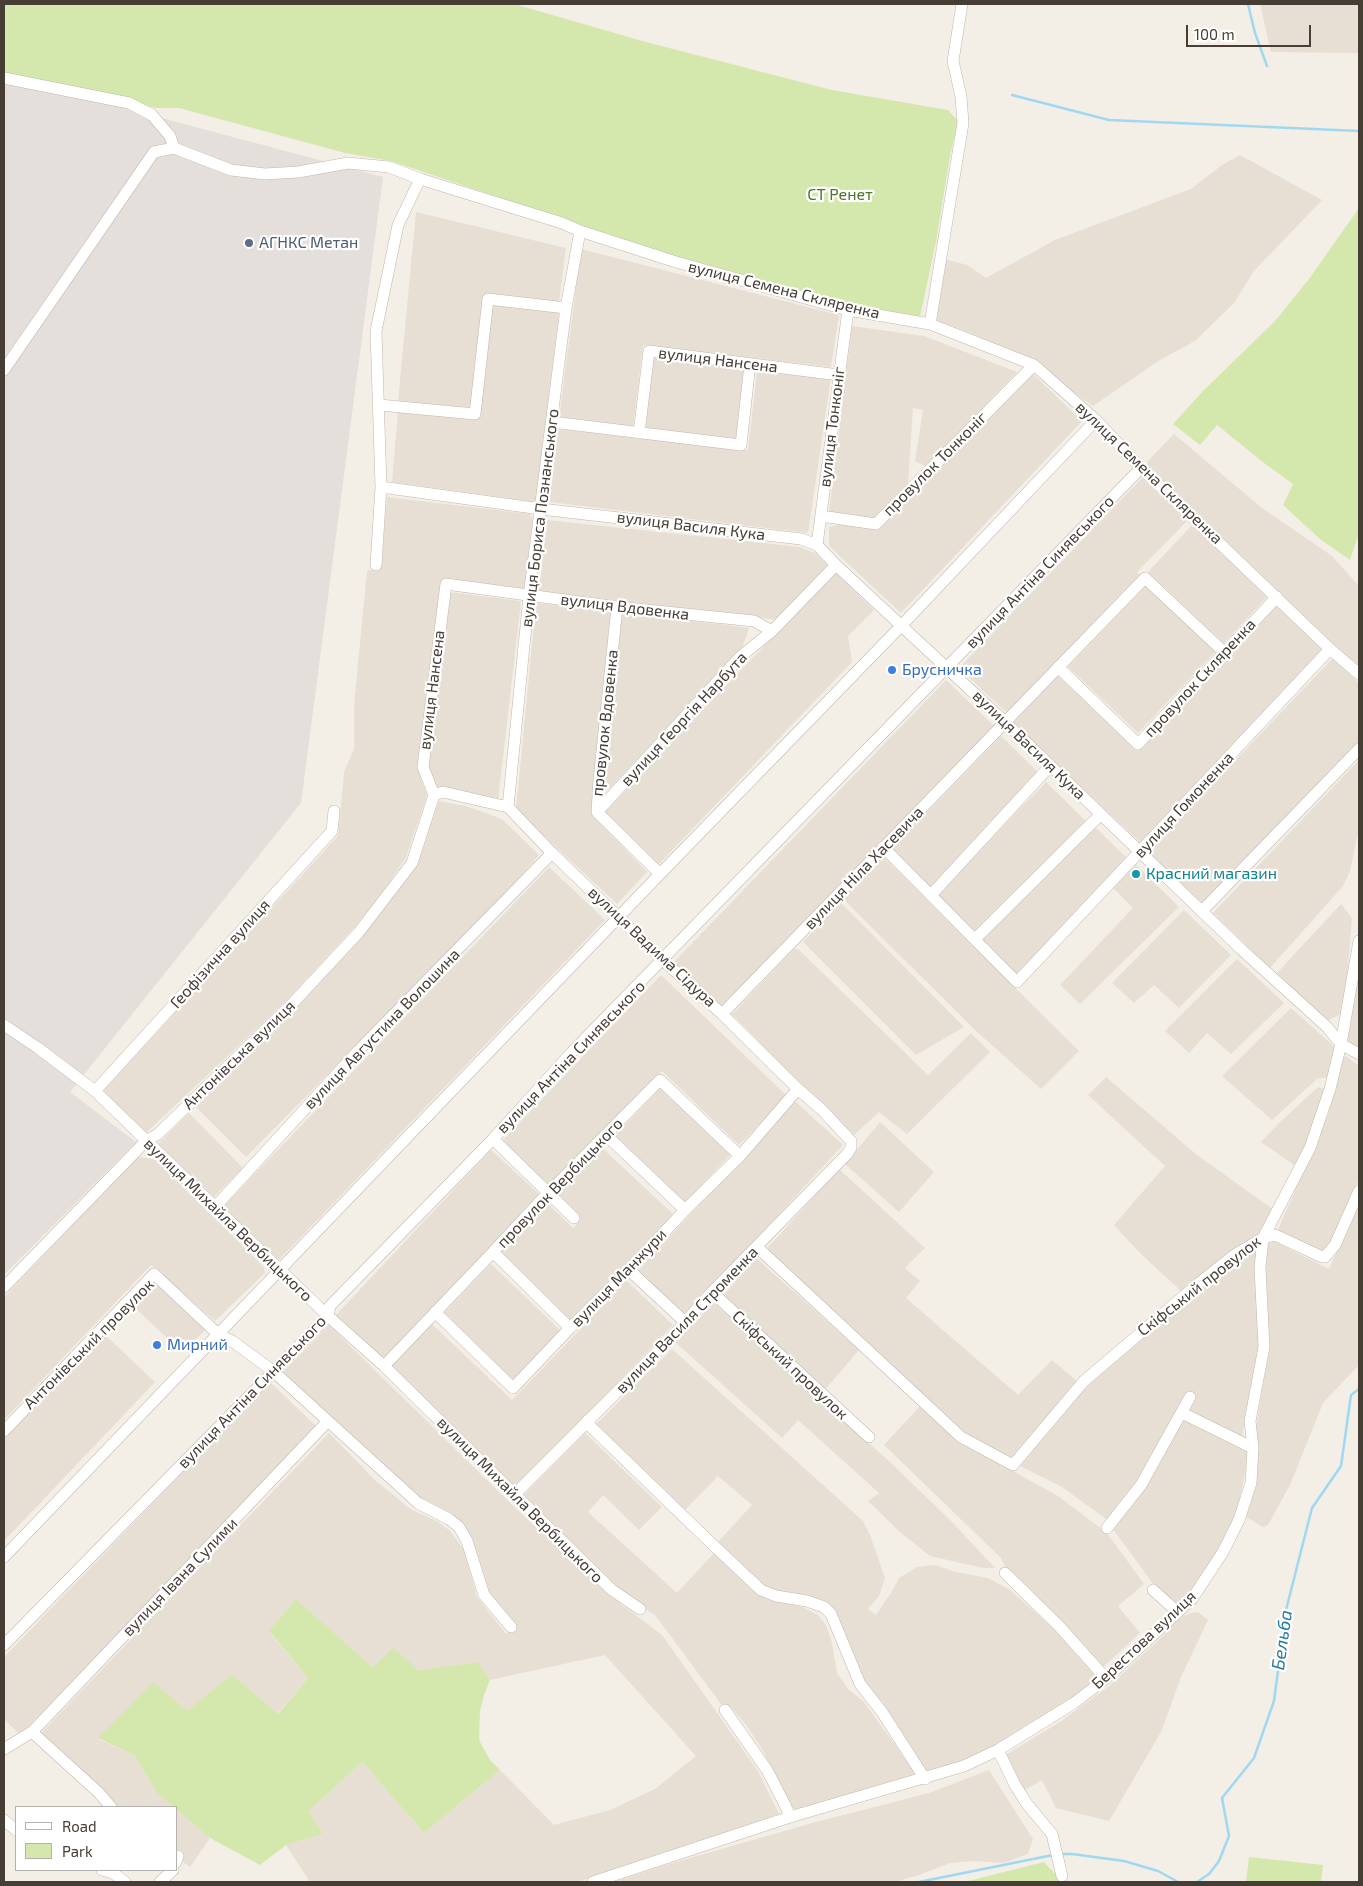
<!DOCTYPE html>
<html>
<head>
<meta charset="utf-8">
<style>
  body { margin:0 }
  #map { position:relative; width:1363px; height:1886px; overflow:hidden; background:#f3eee6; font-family:"Exo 2",sans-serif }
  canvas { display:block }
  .frame { position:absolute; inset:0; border:5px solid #463d35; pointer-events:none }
  .legend { position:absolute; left:15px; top:1806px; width:162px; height:65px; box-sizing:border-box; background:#fff; border:1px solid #b5b1ae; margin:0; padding:6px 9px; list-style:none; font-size:15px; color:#463d35 }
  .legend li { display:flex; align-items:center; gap:10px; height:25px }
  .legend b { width:25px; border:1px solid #b5b1ae }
  .scale { position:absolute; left:1186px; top:25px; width:125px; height:22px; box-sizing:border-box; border:2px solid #463d35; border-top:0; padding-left:6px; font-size:15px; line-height:18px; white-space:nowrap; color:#463d35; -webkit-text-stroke:4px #fff; paint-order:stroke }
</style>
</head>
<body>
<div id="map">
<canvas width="1363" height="1886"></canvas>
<div class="frame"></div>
<ul class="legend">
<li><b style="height:6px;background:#fff"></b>Road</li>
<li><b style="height:14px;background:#d4e8ae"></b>Park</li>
</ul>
<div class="scale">100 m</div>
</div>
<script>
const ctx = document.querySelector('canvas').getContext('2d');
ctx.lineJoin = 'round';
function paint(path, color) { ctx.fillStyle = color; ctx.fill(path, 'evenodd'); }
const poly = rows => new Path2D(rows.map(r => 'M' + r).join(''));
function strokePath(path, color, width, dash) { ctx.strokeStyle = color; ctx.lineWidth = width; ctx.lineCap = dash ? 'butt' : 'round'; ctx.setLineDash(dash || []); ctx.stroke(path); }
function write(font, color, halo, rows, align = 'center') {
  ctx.font = font + ' "Exo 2",sans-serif'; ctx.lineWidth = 4.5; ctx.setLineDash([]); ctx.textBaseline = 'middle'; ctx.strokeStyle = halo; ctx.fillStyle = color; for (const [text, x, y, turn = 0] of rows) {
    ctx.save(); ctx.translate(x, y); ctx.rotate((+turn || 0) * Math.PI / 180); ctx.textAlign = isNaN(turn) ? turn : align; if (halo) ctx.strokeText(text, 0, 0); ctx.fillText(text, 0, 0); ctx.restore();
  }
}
paint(poly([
  [1260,4,1359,4,1359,53,1271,52],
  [1240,155,1322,200,1254,271,1234,303,1195,341,1160,360,1093,406,1031,362,971,333,929,318,944,259,967,265,986,278,1055,240,1191,189,1222,165],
  [416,212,566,248,559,302,484,295,470,409,398,402],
  [581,249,839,315,831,367,643,345,633,427,559,419],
  [492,304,559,312,536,502,392,482,398,411,478,418],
  [852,326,924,336,1017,372,927,467,915,461,923,410,913,408,908,484,878,516,872,519,829,512],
  [652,356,745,368,736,440,643,429],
  [757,372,831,378,808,533,549,502,558,429,748,450],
  [1032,373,1082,421,901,613,829,546,829,527,839,525,879,527],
  [1174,434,1262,508,1332,556,1359,586,1359,667,1332,644,1147,466,1148,461],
  [1142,478,1187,521,1137,572,1139,575,1007,713,959,668],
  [387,497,530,514,533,519,525,589,442,580,417,768,427,796,406,857,386,887,357,924,288,999,146,1133,102,1092,338,836,344,772,354,749,354,705,367,571,381,568],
  [547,520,800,547,815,553,827,565,779,620,539,591],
  [1192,525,1268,596,1224,643,1148,572],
  [835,572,874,610,848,636,852,662,659,864,604,813],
  [1147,585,1216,651,1138,733,1068,667],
  [449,592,521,601,498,801,435,789,425,768],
  [536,603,611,611,591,814,647,872,617,904,516,810],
  [1276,605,1324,650,1141,843,1013,723,1058,676,1138,751],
  [621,612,749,628,742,649,609,789,603,784],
  [1333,658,1359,683,1359,741,1203,905,1147,853],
  [946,680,994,726,721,1010,673,963],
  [1001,736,1041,775,929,891,888,853],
  [1359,760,1359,827,1350,871,1343,886,1270,968,1213,913],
  [1046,782,1087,822,974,937,934,897],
  [439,801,466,806,502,819,539,855,505,895,246,1157,194,1105,294,1010,362,935,415,867],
  [1093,825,1129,860,1014,977,978,942],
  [884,858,1079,1051,1041,1089,975,1030,843,899],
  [1136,865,1179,907,1080,1004,1060,985,1133,908,1113,888],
  [549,867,605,920,279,1260,223,1207],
  [840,902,964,1027,916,1055,803,942],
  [1341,904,1352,918,1346,991,1341,1014,1327,1021,1277,973],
  [1184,910,1231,955,1179,1008,1154,985,1134,1003,1112,983],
  [794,949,798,949,928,1075,971,1033,990,1052,907,1134,879,1112,852,1137,732,1014],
  [1237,959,1284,1003,1231,1054,1207,1033,1189,1053,1165,1031],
  [1359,959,1359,1052,1345,1044],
  [661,975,787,1096,739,1145,662,1071,548,1189,500,1143],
  [1291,1008,1338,1050,1329,1077,1317,1079,1272,1120,1222,1076],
  [1346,1056,1359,1066,1359,1179,1332,1242,1324,1250,1315,1253,1276,1234,1328,1115,1342,1058],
  [1106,1077,1197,1155,1274,1210,1260,1235,1181,1291,1140,1253,1114,1225,1165,1166,1088,1095],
  [1318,1087,1327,1090,1306,1146,1294,1165,1261,1142,1280,1122],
  [661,1088,731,1154,683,1205,613,1138],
  [795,1101,843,1145,683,1318,635,1274],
  [189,1113,243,1168,214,1197,158,1144],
  [880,1122,934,1172,899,1212,845,1164],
  [601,1147,675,1216,570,1325,497,1254,547,1203,573,1228,580,1221,554,1196],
  [491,1150,540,1195,384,1360,336,1315],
  [138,1157,154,1159,264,1267,265,1273,215,1321,151,1265,4,1420,4,1297],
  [839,1169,925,1248,905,1268,920,1281,906,1298,1018,1395,1052,1360,1078,1382,1011,1461,962,1433,763,1253],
  [1359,1201,1359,1365,1323,1403,1290,1485,1268,1525,1263,1527,1246,1517,1256,1481,1255,1433,1269,1350,1263,1267,1269,1243,1275,1242,1329,1269],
  [1253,1248,1258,1254,1260,1346,1242,1436,1189,1412,1195,1396,1186,1393,1172,1422,1133,1487,1119,1508,1106,1519,1062,1487,1020,1466,1073,1400,1132,1346,1222,1271],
  [755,1257,859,1350,823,1392,721,1299],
  [491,1264,561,1331,512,1382,442,1315],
  [153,1281,205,1330,183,1353,131,1304],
  [627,1281,673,1325,516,1488,390,1367,432,1324,512,1400],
  [714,1303,891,1463,952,1522,995,1568,984,1568,930,1556,900,1532,868,1501,879,1493,798,1420,782,1438,675,1342],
  [329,1325,508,1501,609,1595,662,1635,758,1771,779,1814,578,1882,310,1882,286,1845,323,1834,309,1811,362,1762,424,1833,500,1770,554,1825,610,1810,655,1789,696,1756,605,1655,490,1680,478,1662,418,1670,373,1669,296,1599,269,1632,308,1678,277,1714,232,1676,187,1712,98,1739,134,1755,157,1793,174,1807,117,1807,104,1791,39,1735,329,1433,377,1482,412,1510,437,1521,450,1531,464,1550,477,1597,506,1634,513,1626,486,1594,473,1547,459,1520,415,1503,279,1376],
  [103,1333,155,1382,4,1541,4,1437],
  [672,1349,863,1521,870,1535,885,1578,879,1596,868,1609,876,1615,891,1593,899,1578,917,1567,935,1565,956,1572,988,1578,1010,1590,1054,1629,1097,1678,1067,1703,1027,1725,991,1749,927,1776,873,1703,822,1606,774,1595,716,1544,752,1505,718,1476,681,1514,591,1429],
  [270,1382,318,1428,20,1735,4,1719,4,1657],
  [921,1405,1011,1470,1058,1496,1107,1533,1144,1584,1118,1606,1140,1633,1100,1670,1010,1577,1001,1558,884,1445],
  [1184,1419,1249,1452,1236,1519,1221,1547,1190,1596,1175,1607,1153,1584,1113,1529],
  [585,1433,662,1507,639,1530,603,1495,588,1512,677,1593,714,1553,769,1600,802,1607,818,1615,826,1625,832,1643,837,1673,848,1689,864,1702,916,1774,798,1814,777,1786,765,1754,747,1726,732,1708,721,1704,655,1615,614,1590,520,1499],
  [1198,1612,1208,1620,1181,1677,1161,1732,1109,1821,1056,1808,1042,1780,1021,1792,1002,1757,1060,1722,1109,1686,1167,1632,1177,1619,1191,1613],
  [989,1770,1033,1839,1028,1854,1004,1863,973,1861,950,1863,919,1875,895,1882,614,1882,662,1866,816,1822,929,1793],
  [176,1809,210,1838,190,1867,176,1857]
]), '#e7dfd4');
paint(poly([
  [4,76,383,177,301,803,70,1092,136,1142,4,1275]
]), '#e5dfdb');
paint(poly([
  [4,4,514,4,646,42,832,90,948,110,958,121,950,156,936,242,920,317,848,303,664,253,391,161,345,153,179,108,156,108,4,75],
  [1359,208,1359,533,1350,560,1320,539,1283,505,1293,484,1264,463,1217,425,1200,445,1173,424,1203,391,1275,321,1309,279],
  [296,1599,373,1668,393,1648,418,1670,478,1662,490,1680,484,1695,480,1711,479,1740,490,1760,500,1770,424,1833,362,1762,309,1811,323,1834,286,1845,260,1865,210,1838,157,1793,134,1755,98,1738,153,1682,187,1711,232,1675,278,1714,308,1678,269,1631],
  [1249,1857,1323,1865,1321,1882,1246,1882],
  [1044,1862,1063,1882,964,1882]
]), '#d4e8ae');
strokePath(poly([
  [1248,4,1255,33,1267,66],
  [1012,95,1109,120,1359,131],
  [1061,1854,1072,1854,1124,1861,1158,1871,1178,1882],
  [919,1882,1053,1855],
  [1197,1882,1209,1874,1219,1861,1229,1836,1222,1798,1254,1758,1274,1701,1286,1610,1312,1508,1341,1466,1351,1395,1359,1389]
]), '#a1d8f1', 2.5);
const minor = poly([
  [4,78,129,103,152,115,170,136,174,148],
  [930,324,963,123,961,97,953,61,962,4],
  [4,370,154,152,174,148,231,170,265,174,298,172,348,163,389,167,420,179,562,223,580,231,676,262,848,310,930,324,1034,365,1096,420,1141,468,1330,649,1359,674],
  [379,405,475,414,488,299,566,308],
  [552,422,741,445,750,364],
  [639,433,649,351,839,375],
  [381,487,541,509,801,539,817,545,836,565,1005,722,1242,950,1327,1027,1341,1044,1359,1054],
  [821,516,876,524,1034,365],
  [817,545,848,310],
  [376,565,381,487,376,331,398,225,420,179],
  [617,607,599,780,597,812,660,874],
  [1058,667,1138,744,1277,597],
  [434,795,443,792,508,807,552,853,663,960,722,1014,798,1089,822,1110,851,1141,851,1148,847,1154,712,1292,671,1338,515,1494],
  [434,795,423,767,446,584,617,607,754,621,772,631],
  [508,807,529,596,566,308,580,231],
  [597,812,740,657,772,631,836,565],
  [883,847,1017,982,1330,649],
  [931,895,1050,766],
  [1202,911,1359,749],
  [975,939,1101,814],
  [722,1014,1145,578,1225,653],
  [4,1025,38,1048,95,1091,328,1316,384,1366,612,1590,640,1609],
  [95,1091,332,831,334,811],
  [606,1135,685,1210],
  [493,1139,574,1218],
  [215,1207,358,1051,552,853],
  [757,1247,961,1437,1013,1465,1084,1381,1198,1284,1233,1256,1263,1238,1310,1148,1330,1089,1341,1044,1359,941],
  [493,1252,570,1328],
  [629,1270,685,1322],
  [4,1287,146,1141,158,1134,292,1004,359,932,412,863,434,795],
  [712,1292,869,1437],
  [435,1312,513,1388,570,1328,629,1270,685,1210,740,1156,798,1089],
  [384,1366,493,1252,548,1193,660,1080,740,1156],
  [1182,1413,1253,1448],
  [587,1421,590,1426,710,1542,761,1590,776,1596,807,1601,824,1607,831,1614,860,1684,882,1712,925,1779],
  [4,1431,154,1274,219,1335,232,1341,273,1371,418,1503,449,1519,459,1527,467,1541,484,1595,511,1627],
  [1107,1528,1141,1485,1190,1397],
  [4,1557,660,874,902,625,1096,420],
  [1005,1573,1059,1626,1102,1674,1104,1680],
  [1153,1590,1174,1609,1176,1614],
  [4,1645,328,1316,330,1306,493,1139,572,1052,1141,468],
  [725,1710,767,1770,786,1807,790,1817],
  [32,1732,99,1793,111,1807],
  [4,1749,32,1732,328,1421],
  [998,1750,1015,1785,1027,1804,1052,1834,1062,1876],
  [4,1820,16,1830],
  [176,1862,178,1856],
  [102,1870,113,1873,125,1882],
  [160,1882,173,1870],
  [593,1882,790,1817,964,1766,998,1750,1074,1703,1104,1680,1192,1599,1223,1552,1239,1520,1251,1483,1253,1448,1250,1421,1264,1347,1260,1268,1263,1238,1275,1235,1320,1256,1325,1257,1335,1245,1359,1191]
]);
strokePath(minor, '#c2b7ab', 12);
strokePath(minor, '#fff', 11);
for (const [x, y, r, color] of [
  [249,243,5,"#5c6f8a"],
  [892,670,5,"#3f7fe0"],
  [1136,874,5,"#0f9aa8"],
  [157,1345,5,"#3f7fe0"]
]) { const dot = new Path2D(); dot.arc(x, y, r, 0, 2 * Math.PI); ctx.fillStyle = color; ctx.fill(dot); strokePath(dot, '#fff', 2); }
write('16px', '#4e7828', '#fff', [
  ["СТ Ренет",840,195]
]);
write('16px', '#4e5e75', '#fff', [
  ["АГНКС Метан",259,243]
], 'left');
write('16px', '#463d35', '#fff', [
  ["вулиця Семена Скляренка",784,290,14],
  ["вулиця Нансена",718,360,7],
  ["вулиця Тонконіг",832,427,-83],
  ["провулок Тонконіг",935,464,-45],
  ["вулиця Семена Скляренка",1149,473,44],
  ["вулиця Бориса Познанського",540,518,-83],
  ["вулиця Василя Кука",691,526,7],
  ["вулиця Антіна Синявського",1040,572,-46],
  ["вулиця Вдовенка",625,607,7],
  ["провулок Скляренка",1200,678,-47],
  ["вулиця Нансена",432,690,-83],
  ["вулиця Георгія Нарбута",684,719,-47],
  ["провулок Вдовенка",605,723,-84],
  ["вулиця Василя Кука",1029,745,44],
  ["вулиця Гомоненка",1184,805,-47],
  ["вулиця Ніла Хасевича",864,868,-46],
  ["вулиця Вадима Сідура",652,947,43],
  ["Геофізична вулиця",220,954,-48],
  ["вулиця Августина Волошина",382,1029,-46],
  ["Антонівська вулиця",239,1055,-44],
  ["вулиця Антіна Синявського",571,1057,-46],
  ["провулок Вербицького",560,1183,-46],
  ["вулиця Михайла Вербицького",228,1220,44],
  ["вулиця Манжури",619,1278,-46],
  ["Скіфський провулок",1199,1286,-38],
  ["вулиця Василя Строменка",687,1320,-46],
  ["Антонівський провулок",89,1344,-45],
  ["Скіфський провулок",790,1365,43],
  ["вулиця Антіна Синявського",252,1392,-46],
  ["вулиця Михайла Вербицького",520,1500,45],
  ["вулиця Івана Сулими",180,1577,-46],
  ["Берестова вулиця",1144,1640,-43]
]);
write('16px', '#366cbe', '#fff', [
  ["Брусничка",902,670],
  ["Мирний",167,1345]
], 'left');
write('16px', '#0d838f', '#fff', [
  ["Красний магазин",1146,874]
], 'left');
write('italic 18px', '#2a7ca3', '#fff', [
  ["Бельба",1282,1640,-82]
]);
</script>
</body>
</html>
